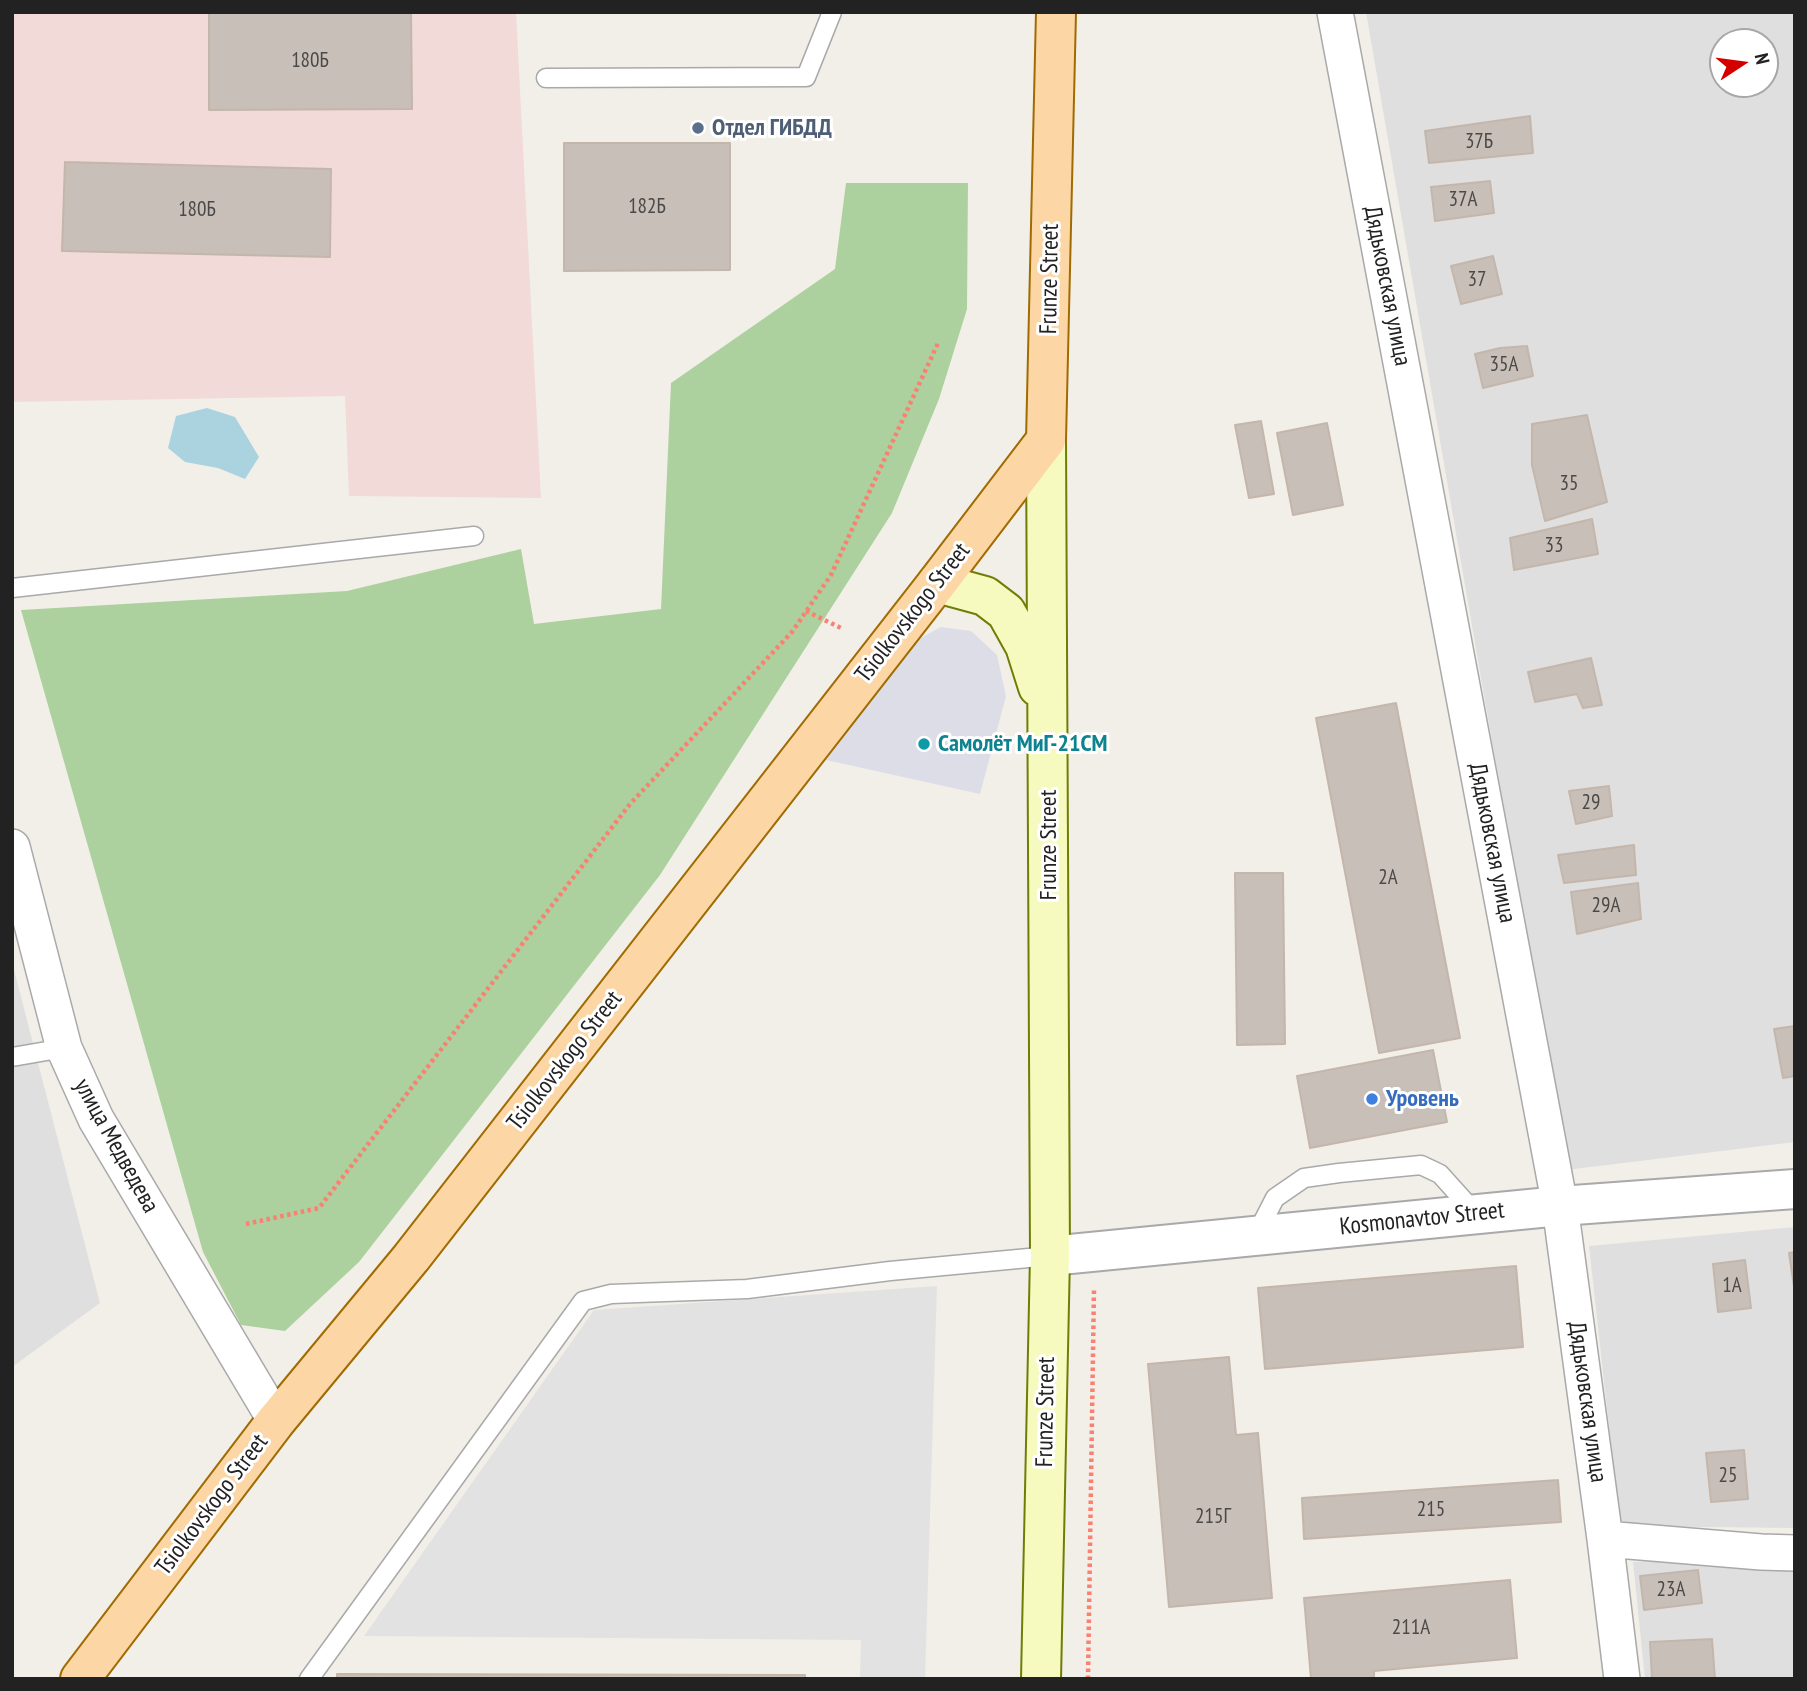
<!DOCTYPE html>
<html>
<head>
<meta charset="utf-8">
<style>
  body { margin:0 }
  #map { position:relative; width:1807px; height:1691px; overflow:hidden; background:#f2efe9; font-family:"PT Sans Narrow",sans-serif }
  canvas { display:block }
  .frame { position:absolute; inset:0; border:14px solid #222; pointer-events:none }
  .north { position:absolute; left:1709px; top:28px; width:70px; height:70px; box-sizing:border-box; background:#fff; border:2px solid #a7a7a7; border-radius:50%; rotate:77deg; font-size:19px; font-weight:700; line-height:28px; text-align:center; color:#222 }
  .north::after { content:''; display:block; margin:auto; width:24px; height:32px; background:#d40000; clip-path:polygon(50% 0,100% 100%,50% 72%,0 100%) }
</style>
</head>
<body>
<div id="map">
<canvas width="1807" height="1691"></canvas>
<div class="frame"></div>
<div class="north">N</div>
</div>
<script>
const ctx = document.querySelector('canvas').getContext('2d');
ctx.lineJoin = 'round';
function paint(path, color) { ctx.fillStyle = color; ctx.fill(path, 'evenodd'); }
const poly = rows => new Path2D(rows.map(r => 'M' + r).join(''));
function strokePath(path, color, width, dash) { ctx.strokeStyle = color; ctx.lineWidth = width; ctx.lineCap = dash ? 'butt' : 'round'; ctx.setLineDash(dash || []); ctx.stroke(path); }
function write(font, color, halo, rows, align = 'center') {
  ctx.font = font + ' "PT Sans Narrow",sans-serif'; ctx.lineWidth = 6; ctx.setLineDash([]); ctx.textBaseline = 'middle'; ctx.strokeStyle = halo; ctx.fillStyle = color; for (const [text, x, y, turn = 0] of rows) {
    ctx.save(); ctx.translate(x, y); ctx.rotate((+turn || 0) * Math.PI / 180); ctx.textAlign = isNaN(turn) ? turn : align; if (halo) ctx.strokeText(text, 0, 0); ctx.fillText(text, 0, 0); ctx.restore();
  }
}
paint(poly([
  [1366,12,1795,12,1795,1142,1566,1170],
  [1723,42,1765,42,1765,84,1723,84],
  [12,962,100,1303,12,1367],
  [1795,1227,1795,1528,1620,1526,1589,1246],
  [1682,1560,1795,1567,1795,1679,1645,1679,1633,1562]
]), '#e0dfdf');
paint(poly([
  [12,12,516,12,541,498,349,496,345,396,12,402]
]), '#f2dad9');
paint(poly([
  [846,183,968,183,967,309,939,399,892,513,660,875,359,1262,285,1331,241,1325,203,1252,21,610,347,591,521,549,534,624,661,609,671,383,835,269]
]), '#add19e');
paint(poly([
  [937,1286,925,1679,860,1679,861,1640,364,1636,594,1310]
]), '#e2e2e2');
paint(poly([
  [941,627,971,631,997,655,1006,696,980,794,826,760,915,641]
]), '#dddde8');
paint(poly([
  [207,408,235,417,259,457,245,479,218,468,185,462,168,448,176,416]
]), '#aad3df');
const building = poly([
  [209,12,411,12,412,109,209,110,209,12],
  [1530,116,1533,153,1429,163,1425,131,1530,116],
  [564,143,730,143,730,270,564,271,564,143],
  [65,162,331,169,330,257,62,251,65,162],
  [1490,181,1494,213,1435,221,1431,187,1490,181],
  [1493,256,1502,294,1461,304,1451,266,1493,256],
  [1527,346,1533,376,1483,388,1475,354,1500,348,1527,346],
  [1587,415,1607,502,1545,521,1532,465,1532,424,1587,415],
  [1261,421,1274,494,1249,498,1235,425,1261,421],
  [1327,423,1343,505,1293,515,1277,433,1327,423],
  [1592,519,1598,554,1514,570,1510,538,1592,519],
  [1591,658,1602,705,1583,708,1577,694,1535,702,1528,672,1591,658],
  [1396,703,1460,1038,1379,1053,1316,718,1396,703],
  [1609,786,1612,816,1576,824,1569,791,1609,786],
  [1634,845,1636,875,1564,883,1558,855,1634,845],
  [1235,873,1283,873,1285,1044,1237,1045,1235,873],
  [1638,883,1641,919,1577,934,1571,892,1638,883],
  [1795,1026,1795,1076,1783,1078,1774,1029,1795,1026],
  [1433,1050,1447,1122,1310,1148,1297,1076,1433,1050],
  [1795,1252,1795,1293,1789,1253,1795,1252],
  [1745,1260,1751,1308,1718,1312,1713,1264,1745,1260],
  [1516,1266,1523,1347,1265,1369,1258,1288,1516,1266],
  [1229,1357,1236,1435,1258,1433,1272,1598,1169,1607,1148,1364,1229,1357],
  [1744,1450,1748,1499,1711,1502,1706,1453,1744,1450],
  [1558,1480,1561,1522,1304,1539,1302,1498,1558,1480],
  [1698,1570,1702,1603,1644,1610,1640,1576,1698,1570],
  [1510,1580,1517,1658,1374,1671,1374,1679,1311,1679,1304,1598,1510,1580],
  [1712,1639,1715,1679,1652,1679,1650,1642,1712,1639],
  [337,1674,805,1675,805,1679,337,1679,337,1674]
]);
paint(building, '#c7bfb8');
strokePath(building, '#c4b6ab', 2);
const service = poly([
  [546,78,806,77,832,12],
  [12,588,474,536],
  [12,1057,64,1048],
  [1256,1235,1275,1198,1304,1178,1339,1173,1421,1165,1440,1174,1476,1214],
  [309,1679,583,1301,611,1294,747,1289,890,1271,1050,1256]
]);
const minor = poly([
  [1335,12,1560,1206,1605,1539,1622,1679],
  [12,847,64,1048,96,1119,276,1421],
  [1605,1539,1761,1552,1795,1553]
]);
const tertiary = poly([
  [1050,1256,1560,1206,1795,1189]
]);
const secondary = poly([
  [937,583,985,596,1006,612,1025,646,1038,687],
  [1041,1679,1050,1256,1046,440]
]);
const primary = poly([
  [80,1679,276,1421,411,1258,937,583,1046,440,1056,12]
]);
strokePath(service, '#a9a9a9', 21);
strokePath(minor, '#a9a9a9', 38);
strokePath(tertiary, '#a9a9a9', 42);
strokePath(secondary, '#707d05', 42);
strokePath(primary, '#a06b00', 42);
strokePath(poly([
  [806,611,841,628],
  [246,1224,319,1208,630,804,792,632,831,575,939,341],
  [1088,1679,1094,1288]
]), '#fa8072', 4.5, [3.5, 3.5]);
strokePath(service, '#fff', 18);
strokePath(minor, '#fff', 35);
strokePath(tertiary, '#fff', 38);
strokePath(secondary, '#f7fabf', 38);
strokePath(primary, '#fcd6a4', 38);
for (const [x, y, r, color] of [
  [698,128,7,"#5c6f8a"],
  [924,744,7,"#0f9aa8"],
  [1372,1099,7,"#3f7fe0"]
]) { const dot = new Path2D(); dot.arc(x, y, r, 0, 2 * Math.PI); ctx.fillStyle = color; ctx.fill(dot); strokePath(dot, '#fff', 2.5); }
write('21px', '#4b4948', null, [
  ["180Б",310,61],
  ["37Б",1479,142],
  ["37А",1463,200],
  ["182Б",647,207],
  ["180Б",197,210],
  ["37",1477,280],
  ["35А",1504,365],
  ["35",1569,484],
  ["33",1554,546],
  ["29",1591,803],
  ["2А",1388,878],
  ["29А",1606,906],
  ["1А",1732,1286],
  ["25",1728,1476],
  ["215",1431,1510],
  ["215Г",1213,1517],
  ["23А",1671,1590],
  ["211А",1411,1628]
]);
write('bold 24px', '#4e5e75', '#fff', [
  ["Отдел ГИБДД",712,128]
], 'left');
write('24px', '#222', '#fff', [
  ["Frunze Street",1050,279,-89],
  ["Дядьковская улица",1387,286,79],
  ["Tsiolkovskogo Street",913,613,-52],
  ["Дядьковская улица",1492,843,79],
  ["Frunze Street",1049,845,-90],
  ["Tsiolkovskogo Street",565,1061,-52],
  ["улица Медведева",116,1146,61],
  ["Kosmonavtov Street",1422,1219,-6],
  ["Дядьковская улица",1587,1402,82],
  ["Frunze Street",1046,1412,-89],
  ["Tsiolkovskogo Street",212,1505,-53]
]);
write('bold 24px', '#0d838f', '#fff', [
  ["Самолёт МиГ-21СМ",938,744]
], 'left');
write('bold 24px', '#366cbe', '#fff', [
  ["Уровень",1386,1099]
], 'left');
</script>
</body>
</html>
